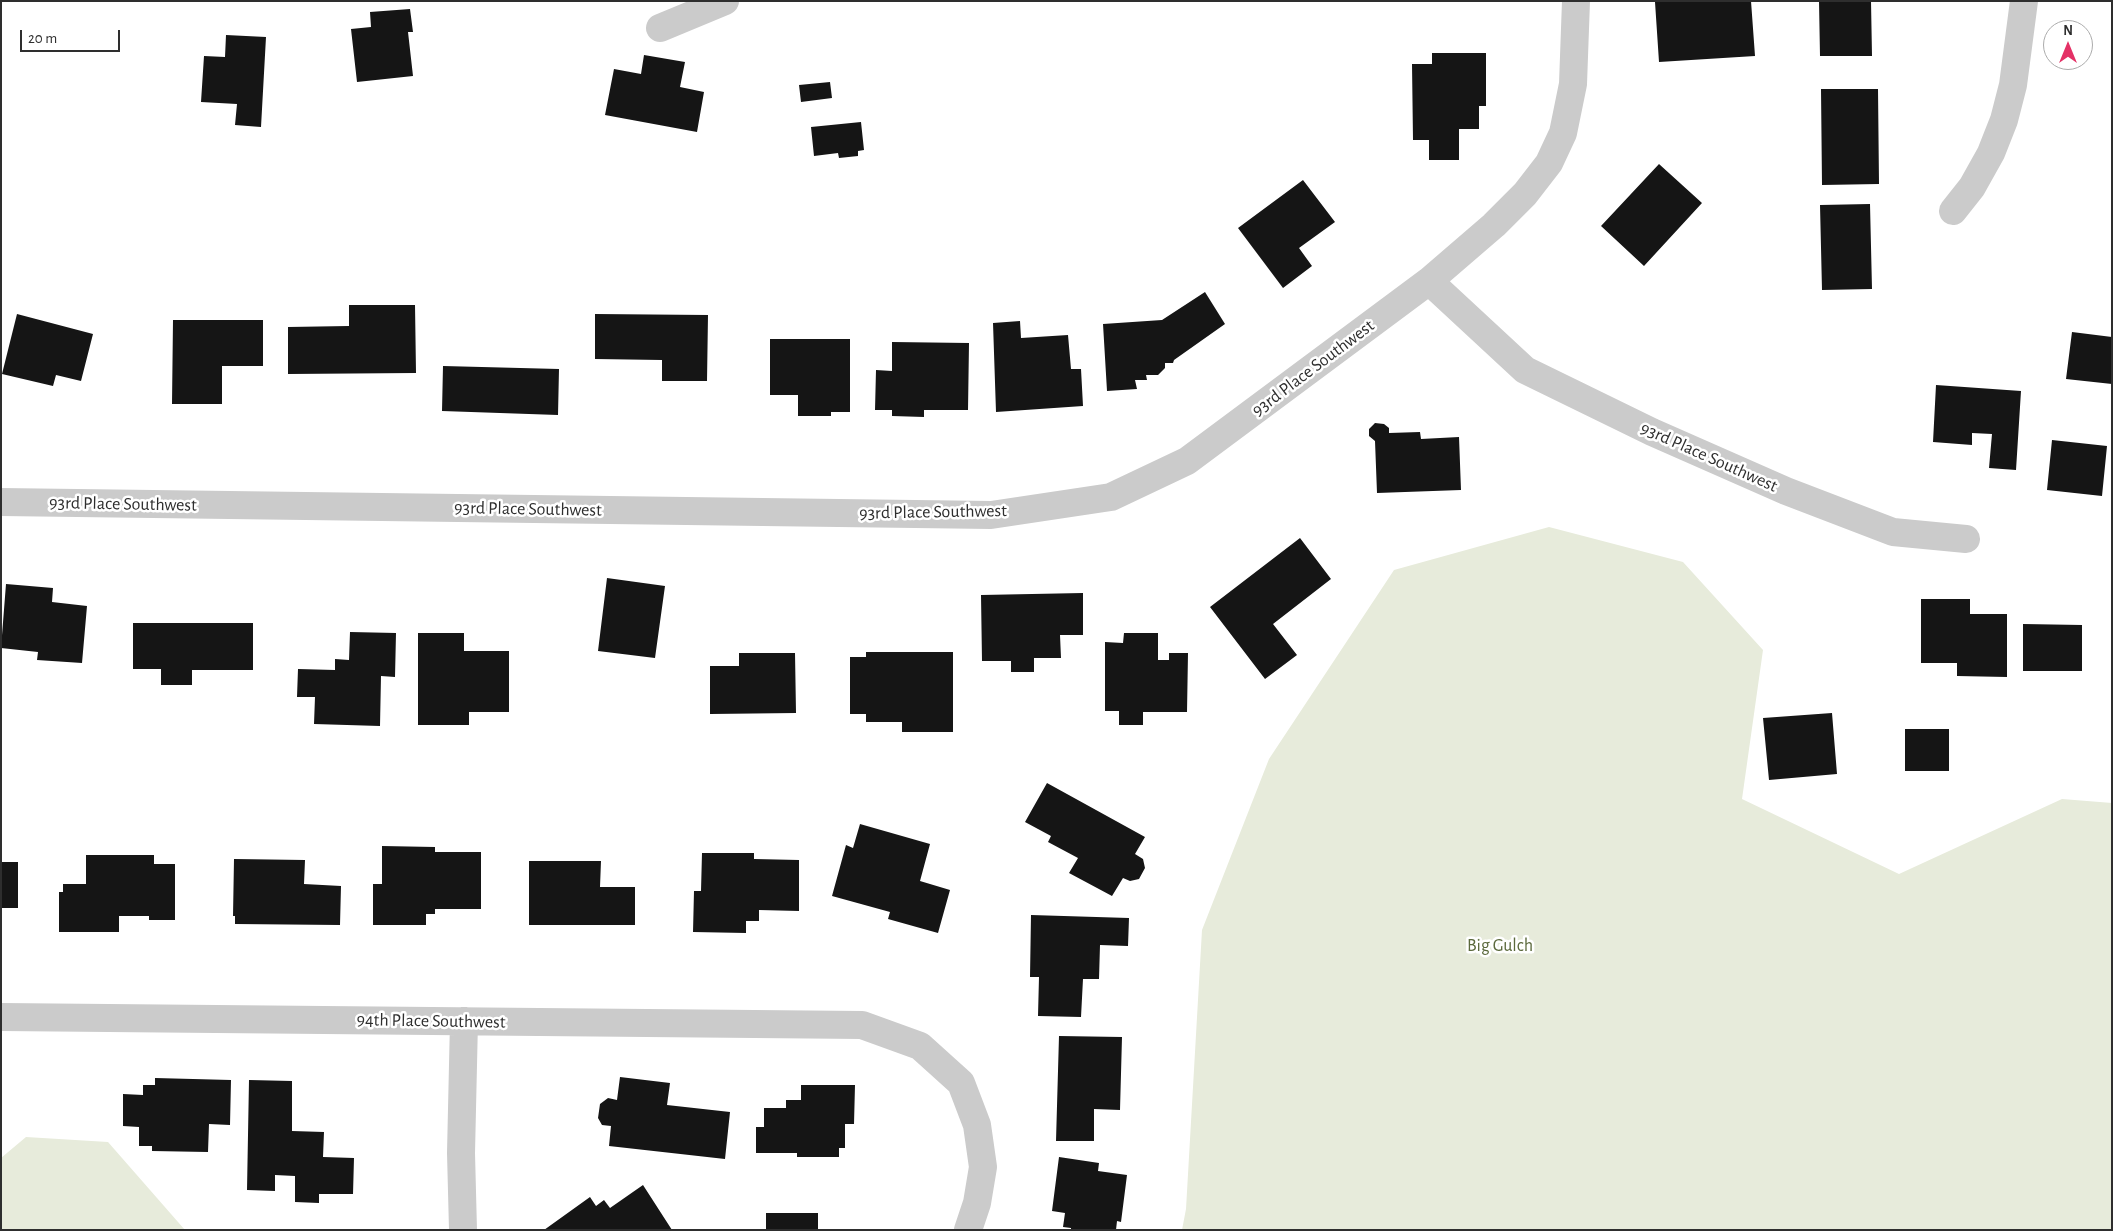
<!DOCTYPE html>
<html>
<head>
<meta charset="utf-8">
<style>
  body { margin:0 }
  #map { position:relative; width:2113px; height:1231px; overflow:hidden; background:#fff; font-family:"Alegreya Sans",sans-serif }
  canvas { display:block }
  .frame { position:absolute; inset:0; border:2px solid #2e2e2e; pointer-events:none }
  .north { position:absolute; left:2043px; top:20px; width:50px; height:50px; box-sizing:border-box; background:#fff; border:1px solid #ababab; border-radius:50%; rotate:0deg; font-size:14px; font-weight:700; line-height:20px; text-align:center; color:#2e2e2e }
  .north::after { content:''; display:block; margin:auto; width:18px; height:22px; background:#e43166; clip-path:polygon(50% 0,100% 100%,50% 72%,0 100%) }
  .scale { position:absolute; left:20px; top:30px; width:100px; height:22px; box-sizing:border-box; border:2px solid #2e2e2e; border-top:0; padding-left:6px; font-size:15px; line-height:18px; white-space:nowrap; color:#2e2e2e; -webkit-text-stroke:4px #fff; paint-order:stroke }
</style>
</head>
<body>
<div id="map">
<canvas width="2113" height="1231"></canvas>
<div class="frame"></div>
<div class="north">N</div>
<div class="scale">20 m</div>
</div>
<script>
const ctx = document.querySelector('canvas').getContext('2d');
ctx.lineJoin = 'round';
function paint(path, color) { ctx.fillStyle = color; ctx.fill(path, 'evenodd'); }
const poly = rows => new Path2D(rows.map(r => 'M' + r).join(''));
function strokePath(path, color, width, dash) { ctx.strokeStyle = color; ctx.lineWidth = width; ctx.lineCap = dash ? 'butt' : 'round'; ctx.setLineDash(dash || []); ctx.stroke(path); }
function write(font, color, halo, rows, align = 'center') {
  ctx.font = font + ' "Alegreya Sans",sans-serif'; ctx.lineWidth = 5; ctx.setLineDash([]); ctx.textBaseline = 'middle'; ctx.strokeStyle = halo; ctx.fillStyle = color; for (const [text, x, y, turn = 0] of rows) {
    ctx.save(); ctx.translate(x, y); ctx.rotate((+turn || 0) * Math.PI / 180); ctx.textAlign = isNaN(turn) ? turn : align; if (halo) ctx.strokeText(text, 0, 0); ctx.fillText(text, 0, 0); ctx.restore();
  }
}
paint(poly([
  [1549,527,1683,562,1763,650,1742,799,1899,874,2062,799,2112,803,2112,1230,1182,1230,1186,1209,1202,930,1269,759,1394,570],
  [26,1137,108,1142,185,1230,1,1230,1,1158]
]), '#e7ebdb');
paint(poly([
  [1751,1,1755,56,1659,62,1655,2],
  [1819,1,1871,1,1872,56,1820,56],
  [410,9,413,32,408,32,413,76,357,82,351,29,371,27,370,12],
  [226,35,266,37,261,127,235,125,237,104,201,102,204,56,225,57],
  [1432,53,1486,53,1486,106,1479,106,1479,129,1459,129,1459,160,1429,160,1429,140,1413,140,1412,64,1432,64],
  [644,55,685,62,680,87,704,92,697,132,605,115,614,69,641,74],
  [830,82,832,98,801,102,799,85],
  [1821,89,1878,89,1879,184,1822,185],
  [861,122,864,150,858,151,858,156,839,158,838,153,814,156,811,127],
  [1659,164,1702,203,1644,266,1601,226],
  [1303,180,1335,222,1299,248,1312,266,1283,288,1238,228],
  [1870,204,1872,289,1822,290,1820,205],
  [1205,292,1225,324,1174,360,1173,363,1165,363,1165,368,1158,375,1146,375,1147,380,1135,380,1137,389,1107,391,1103,324,1162,320],
  [349,305,415,305,416,373,288,374,288,327,349,326],
  [17,314,93,334,81,381,56,375,53,386,2,374],
  [595,314,708,315,707,381,662,381,662,360,595,359],
  [173,320,263,320,263,366,222,366,222,404,172,404],
  [1020,321,1021,338,1068,335,1071,369,1081,369,1083,406,996,412,993,323],
  [2072,332,2112,337,2112,384,2066,379],
  [770,339,850,339,850,412,831,412,831,416,798,416,798,395,770,395],
  [892,342,969,343,968,410,924,410,924,417,892,416,892,410,875,410,876,370,892,371],
  [443,366,559,369,558,415,442,411],
  [1936,385,2021,391,2016,470,1989,468,1992,434,1972,433,1972,445,1933,442],
  [1375,423,1384,424,1389,428,1389,433,1420,432,1421,439,1459,437,1461,490,1377,493,1375,441,1369,436,1369,429],
  [2052,440,2107,446,2102,496,2047,490],
  [1300,538,1331,579,1273,624,1297,655,1265,679,1210,607],
  [607,578,665,586,655,658,598,651],
  [6,584,53,588,52,602,87,606,82,663,37,660,38,652,1,648],
  [1083,593,1083,635,1060,635,1061,658,1034,658,1034,672,1011,672,1011,661,982,661,981,595],
  [1921,599,1970,599,1970,614,2007,614,2007,677,1957,676,1957,663,1921,663],
  [133,623,253,623,253,670,192,670,192,685,161,685,161,669,133,669],
  [2023,624,2082,625,2082,671,2023,671],
  [350,632,396,633,395,677,381,676,380,726,314,724,315,697,297,697,298,669,335,670,335,659,349,660],
  [418,633,464,633,464,651,509,651,509,712,469,712,469,725,418,725],
  [1124,633,1158,633,1158,660,1169,660,1169,653,1188,653,1187,712,1143,712,1143,725,1119,725,1119,711,1105,711,1105,642,1123,643],
  [866,652,953,652,953,732,902,732,902,722,866,722,866,714,850,714,850,657,866,657],
  [739,653,795,653,796,713,710,714,710,666,739,666],
  [1832,713,1837,774,1769,780,1763,718],
  [1905,729,1949,729,1949,771,1905,771],
  [1047,783,1145,837,1135,854,1143,859,1145,868,1139,879,1130,881,1123,878,1112,896,1069,873,1078,858,1048,842,1051,836,1025,822],
  [860,824,930,844,920,881,950,890,938,933,888,919,890,912,832,896,846,845,853,848],
  [382,846,435,847,435,852,481,852,481,909,435,909,435,914,426,914,426,925,373,925,373,884,382,884],
  [702,853,754,853,754,859,799,860,799,911,759,910,759,921,746,921,746,933,693,932,694,891,701,891],
  [86,855,154,855,154,864,175,864,175,920,149,920,149,916,119,916,119,932,59,932,59,892,63,892,63,884,86,884],
  [234,859,305,860,304,884,341,886,340,925,235,924,235,916,233,916],
  [529,861,601,861,600,887,635,887,635,925,529,925],
  [1,862,18,862,18,908,1,908],
  [1031,915,1129,918,1128,946,1100,945,1099,979,1083,979,1081,1017,1038,1016,1039,977,1030,977],
  [1059,1036,1122,1037,1120,1110,1094,1109,1094,1141,1056,1141],
  [620,1077,670,1083,667,1105,730,1112,725,1159,609,1146,611,1126,602,1125,598,1118,600,1104,608,1098,617,1100],
  [155,1078,231,1080,230,1125,209,1124,208,1152,152,1151,152,1146,139,1146,139,1127,123,1126,123,1094,143,1095,143,1085,155,1085],
  [249,1080,292,1081,292,1131,324,1132,323,1157,354,1158,353,1194,319,1194,319,1203,295,1202,295,1176,275,1175,275,1191,247,1190],
  [801,1085,855,1085,854,1124,845,1124,845,1148,839,1148,839,1157,797,1157,797,1153,756,1153,756,1127,764,1127,764,1108,786,1108,786,1100,801,1100],
  [1059,1157,1099,1163,1098,1171,1127,1175,1121,1222,1117,1221,1116,1230,1071,1230,1071,1228,1063,1227,1065,1213,1052,1211],
  [643,1185,672,1230,544,1230,590,1197,596,1206,604,1200,610,1208],
  [766,1213,818,1213,818,1230,766,1230]
]), '#151515');
strokePath(poly([
  [660,28,725,1],
  [1953,211,1972,187,1991,153,2004,120,2013,85,2024,1],
  [1429,281,1494,225,1525,194,1549,163,1563,133,1573,84,1576,1],
  [1,502,991,515,1111,497,1187,461,1429,281,1525,370,1652,432,1786,491,1893,532,1966,539],
  [1,1017,862,1025,920,1046,961,1083,977,1125,983,1167,977,1203,968,1230],
  [463,1230,461,1153,464,1021]
]), '#cbcbcb', 28);
write('18px', '#2e2e2e', '#fff', [
  ["93rd Place Southwest",1313,368,-37],
  ["93rd Place Southwest",1709,457,24],
  ["93rd Place Southwest",123,504,1],
  ["93rd Place Southwest",528,509,1],
  ["93rd Place Southwest",933,512,-1],
  ["94th Place Southwest",431,1021,1]
]);
write('18px', '#5b693c', '#fff', [
  ["Big Gulch",1500,946]
]);
</script>
</body>
</html>
